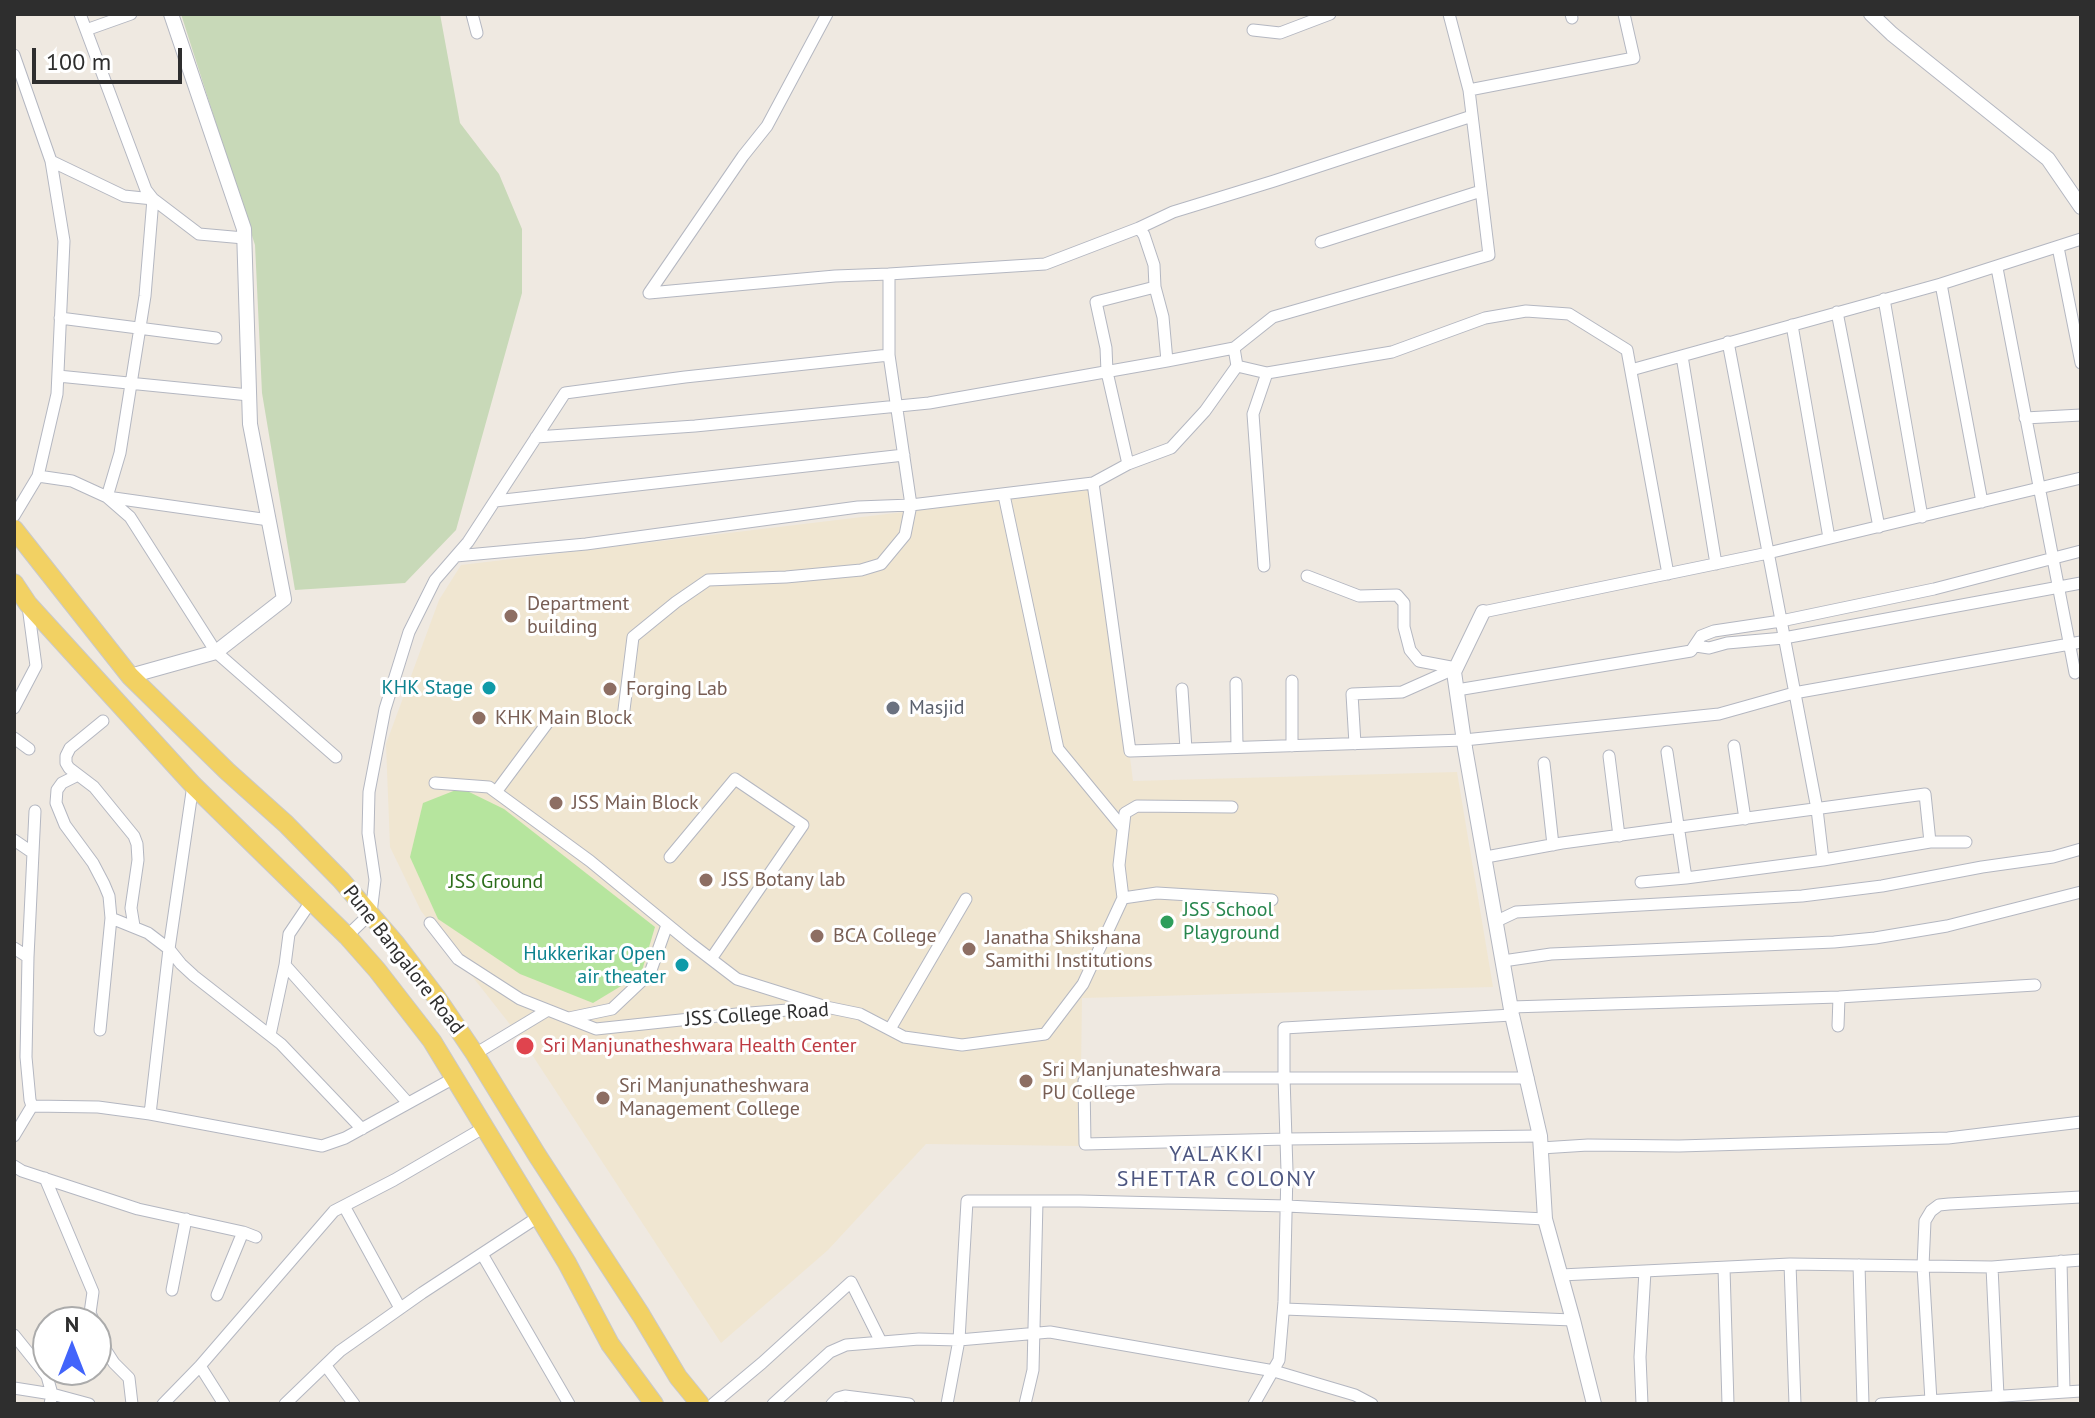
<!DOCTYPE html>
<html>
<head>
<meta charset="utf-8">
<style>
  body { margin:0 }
  #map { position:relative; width:2095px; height:1418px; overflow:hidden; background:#efe9e1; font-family:"PT Sans",sans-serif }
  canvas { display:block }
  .frame { position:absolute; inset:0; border:16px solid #2e2e2e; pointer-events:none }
  .north { position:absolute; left:32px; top:1306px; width:80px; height:80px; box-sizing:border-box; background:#fff; border:2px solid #ababab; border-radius:50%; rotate:0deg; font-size:22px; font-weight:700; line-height:32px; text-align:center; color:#2e2e2e }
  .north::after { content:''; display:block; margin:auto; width:28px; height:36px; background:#4264fb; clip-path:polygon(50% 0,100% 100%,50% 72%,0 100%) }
  .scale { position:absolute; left:32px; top:48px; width:150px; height:36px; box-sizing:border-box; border:4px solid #2e2e2e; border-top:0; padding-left:10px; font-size:24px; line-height:28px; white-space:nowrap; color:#2e2e2e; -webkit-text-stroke:6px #fff; paint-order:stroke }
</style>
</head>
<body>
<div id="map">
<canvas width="2095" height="1418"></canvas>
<div class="frame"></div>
<div class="north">N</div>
<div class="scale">100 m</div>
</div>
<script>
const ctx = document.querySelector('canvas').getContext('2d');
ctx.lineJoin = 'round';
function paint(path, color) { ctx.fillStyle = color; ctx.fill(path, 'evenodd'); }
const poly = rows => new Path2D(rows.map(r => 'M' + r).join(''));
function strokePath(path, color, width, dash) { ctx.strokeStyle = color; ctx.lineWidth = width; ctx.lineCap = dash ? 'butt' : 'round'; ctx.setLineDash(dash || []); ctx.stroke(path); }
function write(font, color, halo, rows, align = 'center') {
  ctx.font = font + ' "PT Sans",sans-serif'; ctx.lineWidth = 6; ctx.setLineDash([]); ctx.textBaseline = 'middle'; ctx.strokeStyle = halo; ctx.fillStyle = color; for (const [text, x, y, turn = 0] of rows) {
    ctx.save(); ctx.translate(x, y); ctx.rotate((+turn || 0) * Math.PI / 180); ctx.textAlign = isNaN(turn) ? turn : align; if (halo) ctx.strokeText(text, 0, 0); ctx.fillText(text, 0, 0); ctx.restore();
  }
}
paint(poly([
  [1096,489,1133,781,1457,772,1493,987,1082,998,1080,1146,926,1144,828,1250,721,1343,523,1041,421,911,390,847,386,744,439,600,461,565]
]), '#f0e6d1');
paint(poly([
  [461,788,504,809,655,927,641,974,593,1003,520,974,438,919,410,857,423,803]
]), '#b6e59e');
paint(poly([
  [181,14,440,14,460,123,499,174,522,229,522,293,456,530,405,583,295,590,262,393,255,245]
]), '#c8d9b8');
const minor = poly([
  [80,14,146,190,153,199,199,234,244,238],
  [472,14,477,33],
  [827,14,767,126,743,156,649,293,835,276,889,274,889,355],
  [1571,14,1572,18],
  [86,30,131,14],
  [1253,30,1280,33,1330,14],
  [14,55,51,161,124,196,153,199,145,296,120,453,107,497,269,520],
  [1469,90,1634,58,1624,14],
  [1139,228,1173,212,1274,181,1472,116],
  [1321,242,1481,191],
  [2058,247,2081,363],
  [1997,268,2075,673],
  [889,274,1045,264,1139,228,1144,235,1154,265,1155,287,1163,317,1167,361],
  [1941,284,1982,502],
  [1884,299,1922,517],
  [1837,312,1879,527],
  [60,318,216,338],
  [1792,325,1829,538],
  [1728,342,1817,809,1823,860],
  [1234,348,1237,366,1267,373,1392,352,1485,318,1526,311,1569,314,1627,350,1668,574],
  [1682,356,1716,564],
  [1631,370,1941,284,2081,239],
  [58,376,249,395],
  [2025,418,2081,415],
  [536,437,695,426,929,403,1167,361,1234,348,1273,317,1489,255,1469,90,1449,14],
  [1128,464,1171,448,1205,411,1237,366],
  [38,476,72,481,107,497,130,517,216,652,336,757],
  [1093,483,1130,751,1464,740,1719,714,1794,693,2081,642],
  [1004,495,1058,749,1123,828],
  [495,501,904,455],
  [14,516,38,476,57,394,64,241,51,161],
  [456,556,586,544,858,507,911,505,1093,483,1128,464,1107,372,1106,348,1096,302,1155,287],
  [1264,566,1253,414,1267,373],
  [1307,576,1359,596,1397,595,1404,603,1404,627,1410,650,1419,661,1456,668],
  [1483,612,1768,553,2081,478],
  [1696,646,1709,648,1727,643,1784,638,2081,583],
  [1292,681,1292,746],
  [1236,683,1237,747],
  [1182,689,1186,749],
  [1457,690,1691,651,1701,636,1714,631,1781,621,1934,589,2081,551],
  [14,708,36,666,28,606],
  [103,721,70,748,66,756,66,763,69,768,94,787,134,836,137,844,138,860,131,908,134,926],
  [14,738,29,749],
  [1355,744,1352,694,1402,692,1456,668],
  [1734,746,1745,819],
  [1667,752,1686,878],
  [1609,756,1619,836],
  [1544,763,1553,845],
  [78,775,62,783,57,790,56,803,65,825,93,863,104,884,109,896,111,918,148,933,169,949,181,964,194,976,281,1044,362,1129],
  [435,783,489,787,590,861,690,943,737,979,820,1005],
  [496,792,551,718],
  [14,840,33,853],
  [670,857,735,779,803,825,711,959],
  [1486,857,1562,843,1925,794,1930,842],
  [1641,882,1686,878,1823,860,1930,842,1966,842],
  [1123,898,1119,865,1125,813,1137,806,1232,807],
  [1497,921,1516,912,1802,896,1882,886,1982,867,2053,857,2081,849],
  [430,923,458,959,520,999,596,1029,737,1014,826,1007,860,1014,904,1037,962,1045,1045,1034,1083,984,1123,898,1157,893,1272,900],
  [347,936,371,913,375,880,368,833,369,792,385,709,409,632,435,580,468,542,565,393,685,377,889,355,911,505,905,535,881,564,861,570,786,577,708,580,676,602,633,637,623,718],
  [14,948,28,957,26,1057,30,1100,32,1106,98,1107,150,1114,322,1146,345,1138,454,1078],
  [28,957,35,811],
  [1503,961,1551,954,1834,942,1875,938,1947,926,2081,892],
  [285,965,408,1103],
  [1511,1007,1839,997,2035,985],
  [569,1018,612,1009,650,973,667,925],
  [1838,1026,1839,997],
  [890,1029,966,899],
  [100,1030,111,918],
  [270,1035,285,965,289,934,312,900],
  [475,1054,548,1010],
  [1528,1078,1167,1078,1084,1081,1085,1144,1287,1139,1540,1136],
  [150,1114,169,949,193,785],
  [14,1136,32,1106],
  [1541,1148,1588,1145,1679,1146,1948,1138,2081,1122],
  [14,1166,22,1171,138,1209,243,1232,256,1237],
  [45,1178,93,1292,90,1313,94,1322],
  [344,1206,400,1308],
  [482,1254,569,1404],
  [2061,1261,2064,1392],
  [1790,1264,1795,1404],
  [1859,1265,1863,1404],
  [1992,1267,1998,1396],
  [1724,1268,1728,1404],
  [1561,1275,1790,1264,1992,1267,2081,1260],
  [172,1290,186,1219],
  [217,1295,243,1232],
  [1284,1309,1573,1320],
  [96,1327,103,1346,114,1363,129,1378,132,1404],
  [14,1335,47,1376,52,1394,50,1404],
  [200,1366,224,1404],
  [326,1366,354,1404],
  [14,1388,52,1394,89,1404],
  [1931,1401,1923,1266,1925,1221,1931,1211,1939,1205,1949,1204,2081,1197],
  [163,1404,200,1366,334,1211,394,1180,485,1127],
  [285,1404,340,1351,422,1293,538,1217],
  [713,1404,762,1363,851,1282,881,1342],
  [773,1404,830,1352,846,1345,919,1339,959,1340,1050,1332,1274,1371,1355,1395,1372,1404],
  [832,1404,838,1398,845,1396,909,1404],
  [947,1404,959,1340,967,1201,1080,1201,1287,1206,1545,1219],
  [1025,1404,1033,1370,1037,1201],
  [1254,1404,1279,1360,1284,1302,1287,1171,1284,1077,1284,1028,1512,1015],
  [1642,1404,1640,1357,1645,1271],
  [1881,1404,2081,1391]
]);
const tertiary = poly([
  [1871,14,1892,34,2048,159,2081,207],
  [1483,612,1454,672,1465,748,1512,1015,1540,1136,1545,1219,1573,1320,1594,1404],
  [130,676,216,652,284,599,250,424,244,229,171,14]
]);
const primary = poly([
  [14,529,130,676,227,771,286,824,341,880,396,944,437,998,475,1054,537,1155,641,1315,678,1377,700,1404],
  [14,583,28,604,193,785,347,936,377,970,432,1041,567,1263,610,1344,654,1404]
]);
strokePath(minor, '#b4b7c1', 13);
strokePath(tertiary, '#b4b7c1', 16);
strokePath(primary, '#c9c9c9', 20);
strokePath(minor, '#fff', 11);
strokePath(tertiary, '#fff', 14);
strokePath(primary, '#f2d163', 18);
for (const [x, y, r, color] of [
  [511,616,8,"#8d6e63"],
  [489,688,8,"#0f9aa8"],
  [610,689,8,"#8d6e63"],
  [893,708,8,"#6b7280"],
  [479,718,8,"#8d6e63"],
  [556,803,8,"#8d6e63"],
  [706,880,8,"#8d6e63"],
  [1167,922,8,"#2e9e5b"],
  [817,936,8,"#8d6e63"],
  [969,949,8,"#8d6e63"],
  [682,965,8,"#0f9aa8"],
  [525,1046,10,"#e0444e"],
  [1026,1081,8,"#8d6e63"],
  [603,1098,8,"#8d6e63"]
]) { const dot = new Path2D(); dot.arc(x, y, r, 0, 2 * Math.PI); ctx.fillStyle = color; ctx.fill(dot); strokePath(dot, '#fff', 3); }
write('20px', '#785e54', '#fff', [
  ["Department",527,604],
  ["building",527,627],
  ["Forging Lab",626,689],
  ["KHK Main Block",495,718],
  ["JSS Main Block",572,803],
  ["JSS Botany lab",722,880],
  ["BCA College",833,936],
  ["Janatha Shikshana",985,938],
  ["Samithi Institutions",985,961],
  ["Sri Manjunateshwara",1042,1070],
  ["PU College",1042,1093],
  ["Sri Manjunatheshwara",619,1086],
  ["Management College",619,1109]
], 'left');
write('20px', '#0d838f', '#fff', [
  ["KHK Stage",473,688],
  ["Hukkerikar Open",666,954],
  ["air theater",666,977]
], 'right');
write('20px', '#5b616d', '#fff', [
  ["Masjid",909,708]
], 'left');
write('20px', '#2c6e1b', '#fff', [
  ["JSS Ground",496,882]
]);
write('20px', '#27864d', '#fff', [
  ["JSS School",1183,910],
  ["Playground",1183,933]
], 'left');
write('20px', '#2e2e2e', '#fff', [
  ["Pune Bangalore Road",403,960,52],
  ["JSS College Road",757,1015,-4]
]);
write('20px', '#be3a42', '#fff', [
  ["Sri Manjunatheshwara Health Center",543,1046]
], 'left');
ctx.letterSpacing = '2px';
write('22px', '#4d5680', '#fff', [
  ["YALAKKI",1217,1155],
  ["SHETTAR COLONY",1217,1180]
]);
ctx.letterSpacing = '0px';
</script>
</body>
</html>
